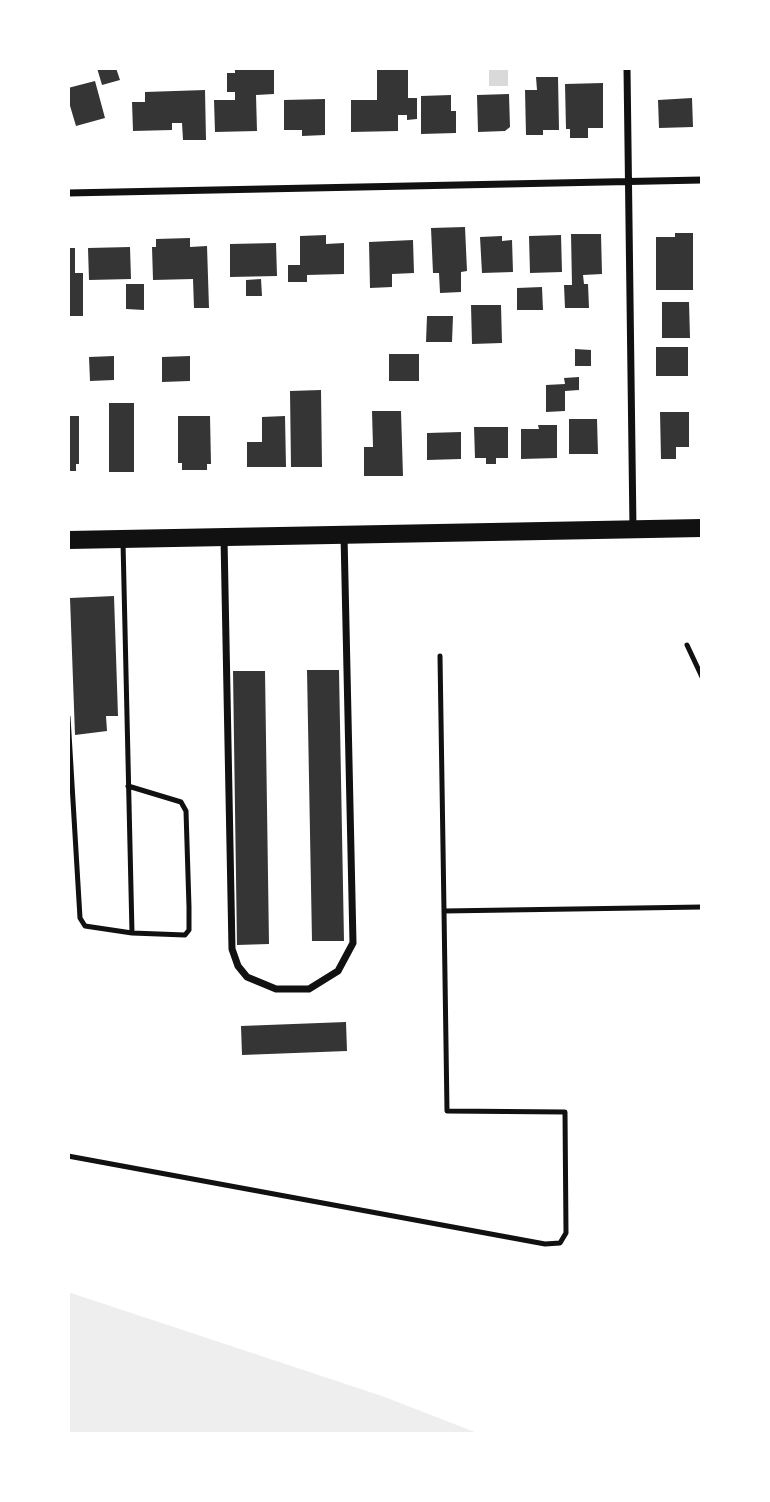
<!DOCTYPE html>
<html>
<head>
<meta charset="utf-8">
<style>
  body { margin:0 }
  #map { position:relative; width:770px; height:1502px; overflow:hidden; background:#fff; font-family:"Public Sans",sans-serif }
  canvas { display:block }
  .frame { position:absolute; inset:0; border:70px solid #fff; pointer-events:none }
</style>
</head>
<body>
<div id="map">
<canvas width="770" height="1502"></canvas>
<div class="frame"></div>
</div>
<script>
const ctx = document.querySelector('canvas').getContext('2d');
ctx.lineJoin = 'round';
function paint(path, color) { ctx.fillStyle = color; ctx.fill(path, 'evenodd'); }
const poly = rows => new Path2D(rows.map(r => 'M' + r).join(''));
function strokePath(path, color, width, dash) { ctx.strokeStyle = color; ctx.lineWidth = width; ctx.lineCap = dash ? 'butt' : 'round'; ctx.setLineDash(dash || []); ctx.stroke(path); }
paint(poly([
  [68,1292,382,1396,480,1434,68,1434]
]), '#eee');
paint(poly([
  [489,68,508,68,508,86,489,86]
]), '#d9d9d9');
paint(poly([
  [97,68,116,68,120,80,102,85],
  [235,68,274,68,274,94,256,95,257,131,215,132,214,100,235,100,235,92,227,92,227,73,235,73],
  [377,68,408,68,408,98,417,98,417,119,407,120,407,115,398,115,398,131,351,132,351,100,377,100],
  [536,77,558,77,559,130,543,130,543,135,526,135,525,90,537,90],
  [95,81,105,118,76,126,68,99,68,88],
  [603,83,603,128,588,128,588,138,570,138,570,129,566,129,565,84],
  [205,90,206,140,183,140,182,123,172,123,172,130,133,131,132,102,145,102,145,92],
  [509,94,510,127,505,131,478,132,477,95],
  [451,95,451,111,456,111,456,133,421,134,421,96],
  [692,98,693,127,659,128,658,100],
  [325,99,325,135,302,136,302,130,284,130,284,100],
  [465,227,467,271,461,272,461,292,440,293,439,273,433,273,431,228],
  [675,233,693,233,693,290,656,290,656,237,675,237],
  [571,234,601,234,602,274,583,275,584,284,588,284,589,308,565,308,564,285,572,285],
  [326,235,326,244,344,243,344,274,307,275,307,282,288,282,288,265,300,265,300,236],
  [561,235,562,272,530,273,529,236],
  [502,236,502,241,512,240,513,272,482,273,480,237],
  [190,238,190,247,207,246,209,308,194,308,193,279,153,280,152,247,156,247,156,239],
  [413,240,414,273,392,274,392,287,370,288,369,242],
  [276,243,277,276,230,277,230,244],
  [130,247,131,279,89,280,88,248],
  [68,248,75,248,75,273,83,273,83,316,68,316],
  [261,279,262,296,246,296,246,280],
  [126,284,144,284,144,310,126,309],
  [542,287,543,310,517,310,517,288],
  [662,302,689,302,690,338,662,338],
  [471,305,501,305,502,343,472,344],
  [427,316,453,316,452,342,426,342],
  [656,347,688,347,688,376,656,376],
  [575,349,591,350,591,366,575,366],
  [389,354,419,354,419,381,389,381],
  [114,356,114,380,90,381,89,357],
  [190,356,190,381,162,382,162,357],
  [579,377,579,390,565,391,565,411,546,412,546,385,565,384,564,378],
  [321,390,322,467,291,467,290,391],
  [109,403,134,403,134,472,109,472],
  [372,411,401,411,403,476,364,476,364,447,373,447],
  [660,412,689,412,689,447,676,447,676,459,661,459],
  [68,416,79,416,79,464,76,464,76,471,68,471],
  [178,416,210,416,211,464,207,464,207,470,182,470,182,463,178,463],
  [285,416,286,467,247,467,247,442,262,442,262,417],
  [569,419,597,419,598,454,569,454],
  [538,425,557,425,557,458,521,459,521,429,539,429],
  [474,427,508,427,508,458,496,458,496,464,486,464,486,458,475,458],
  [461,432,461,459,427,460,427,433],
  [114,596,118,716,106,716,107,731,75,735,70,598],
  [307,670,339,670,344,941,312,941],
  [233,671,265,671,269,944,237,945],
  [346,1022,347,1051,242,1055,241,1026]
]), '#353535');
strokePath(poly([
  [687,645,702,677],
  [440,656,444,911],
  [68,717,80,918,85,926,132,933,123,542],
  [128,786,181,802,186,811,189,907,189,930,185,935,132,933],
  [68,1156,545,1244,560,1243,566,1233,565,1112,447,1111,444,911,702,907]
]), '#111', 5);
strokePath(poly([
  [627,68,633,529],
  [68,193,702,180],
  [224,538,232,949,238,966,247,977,276,989,309,989,338,971,353,943,344,535]
]), '#111', 7);
strokePath(poly([
  [68,540,702,528]
]), '#111', 18);
</script>
</body>
</html>
